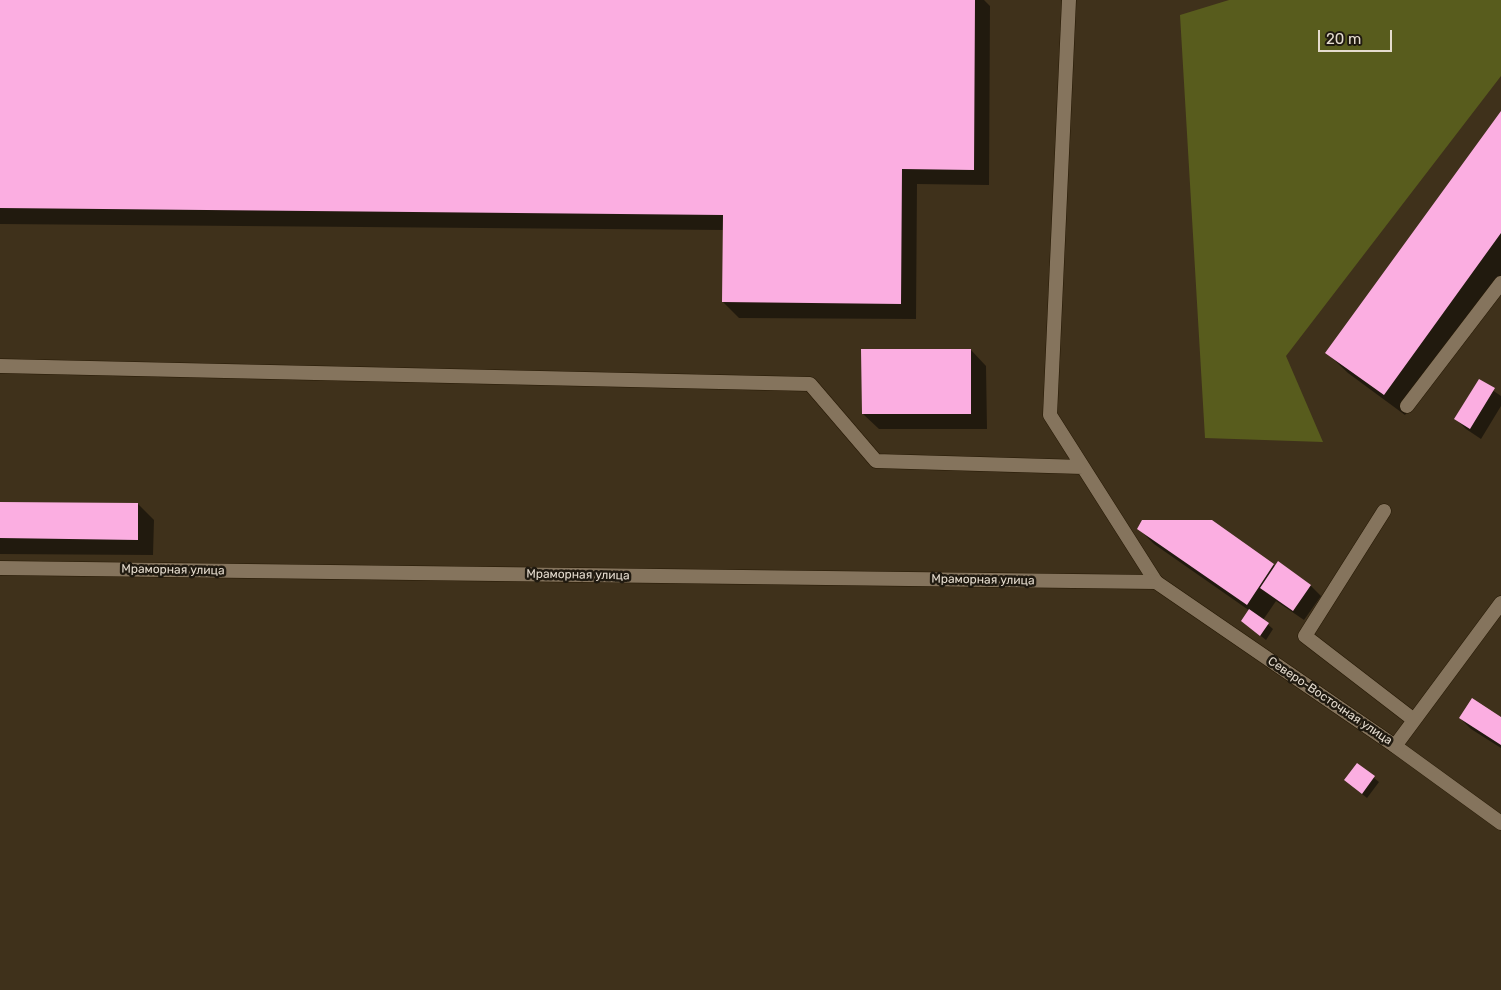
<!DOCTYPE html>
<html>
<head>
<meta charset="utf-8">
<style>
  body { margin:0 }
  #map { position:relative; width:1501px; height:990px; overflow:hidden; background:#3f311b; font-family:Rubik,sans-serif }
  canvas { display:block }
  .scale { position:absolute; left:1318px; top:30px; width:74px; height:22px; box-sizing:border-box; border:2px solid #e5dccf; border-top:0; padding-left:6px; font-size:15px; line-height:18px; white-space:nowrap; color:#e5dccf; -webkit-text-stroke:4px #201a10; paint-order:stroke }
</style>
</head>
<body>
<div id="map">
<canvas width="1501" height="990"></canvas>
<div class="scale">20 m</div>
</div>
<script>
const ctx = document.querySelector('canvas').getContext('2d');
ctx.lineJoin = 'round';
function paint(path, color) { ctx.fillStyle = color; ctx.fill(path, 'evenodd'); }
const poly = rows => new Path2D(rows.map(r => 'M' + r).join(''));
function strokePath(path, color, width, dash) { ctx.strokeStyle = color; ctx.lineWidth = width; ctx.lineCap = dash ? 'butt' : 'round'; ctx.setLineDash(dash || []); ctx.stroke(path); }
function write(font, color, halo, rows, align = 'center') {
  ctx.font = font + ' Rubik,sans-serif'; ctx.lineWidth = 5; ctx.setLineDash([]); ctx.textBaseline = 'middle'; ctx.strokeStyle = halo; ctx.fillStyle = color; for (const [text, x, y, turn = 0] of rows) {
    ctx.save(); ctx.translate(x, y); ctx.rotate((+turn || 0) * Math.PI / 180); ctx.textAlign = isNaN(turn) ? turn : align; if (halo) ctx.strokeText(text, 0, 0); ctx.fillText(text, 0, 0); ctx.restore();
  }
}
paint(poly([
  [1229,0,1501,0,1501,76,1286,356,1323,442,1205,438,1180,15]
]), '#585c1d');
paint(poly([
  [0,0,984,0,990,6,989,185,917,184,916,319,739,318,723,302,724,230,0,224],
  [1501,113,1501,282,1405,415,1348,373,1327,353],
  [971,350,986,366,987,429,879,429,863,414],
  [1479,381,1501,396,1501,406,1481,439,1466,429,1456,419],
  [0,503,138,504,154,520,153,555,0,554],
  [1138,528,1273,565,1310,585,1321,596,1304,620,1276,601,1263,620,1273,629,1266,640,1242,621,1250,611,1154,544],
  [1460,718,1501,718,1501,748,1471,729],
  [1358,765,1379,782,1367,798,1351,785]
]), '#0007');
paint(poly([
  [0,0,975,0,974,170,902,169,901,304,722,302,723,215,0,208],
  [1501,111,1501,233,1384,395,1325,353],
  [861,349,971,349,971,414,862,414],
  [1479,379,1495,388,1470,429,1454,419],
  [0,502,138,503,138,540,0,538],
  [1142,520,1212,520,1274,564,1247,605,1137,529],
  [1278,561,1311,585,1293,611,1260,588],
  [1249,609,1269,623,1260,636,1241,621],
  [1472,698,1501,717,1501,745,1459,718],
  [1357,763,1375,776,1362,794,1344,780]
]), '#fbaee1');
const service = poly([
  [1069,0,1050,415,1156,582],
  [0,366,810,384,876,461,1083,467],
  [1407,406,1501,283],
  [1384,511,1305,636,1414,720],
  [1395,746,1501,603]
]);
const minor = poly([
  [0,568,1156,582,1395,746,1501,823]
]);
strokePath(service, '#251804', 15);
strokePath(minor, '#251804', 15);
strokePath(service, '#85745d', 14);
strokePath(minor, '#85745d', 14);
write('12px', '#e5dccf', '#201a10', [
  ["Мраморная улица",173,570,1],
  ["Мраморная улица",578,575,1],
  ["Мраморная улица",983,580,1],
  ["Северо-Восточная улица",1330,701,34]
]);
</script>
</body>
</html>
